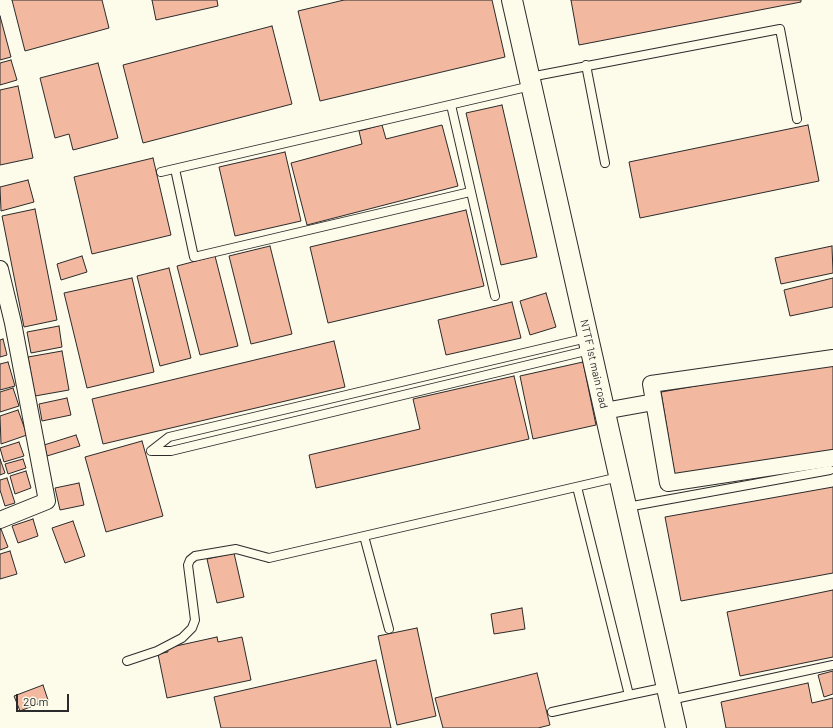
<!DOCTYPE html>
<html>
<head>
<meta charset="utf-8">
<style>
  body { margin:0 }
  #map { position:relative; width:833px; height:728px; overflow:hidden; background:#fdfbea; font-family:Barlow,sans-serif }
  canvas { display:block }
  .scale { position:absolute; left:16px; top:694px; width:53px; height:18px; box-sizing:border-box; border:2px solid #2b2b2b; border-top:0; padding-left:5px; font-size:12px; line-height:14px; white-space:nowrap; color:#2b2b2b; -webkit-text-stroke:3px #fdfbea; paint-order:stroke }
</style>
</head>
<body>
<div id="map">
<canvas width="833" height="728"></canvas>
<div class="scale">20 m</div>
</div>
<script>
const ctx = document.querySelector('canvas').getContext('2d');
ctx.lineJoin = 'round';
function paint(path, color) { ctx.fillStyle = color; ctx.fill(path, 'evenodd'); }
const poly = rows => new Path2D(rows.map(r => 'M' + r).join(''));
function strokePath(path, color, width, dash) { ctx.strokeStyle = color; ctx.lineWidth = width; ctx.lineCap = dash ? 'butt' : 'round'; ctx.setLineDash(dash || []); ctx.stroke(path); }
function write(font, color, halo, rows, align = 'center') {
  ctx.font = font + ' Barlow,sans-serif'; ctx.lineWidth = 3; ctx.setLineDash([]); ctx.textBaseline = 'middle'; ctx.strokeStyle = halo; ctx.fillStyle = color; for (const [text, x, y, turn = 0] of rows) {
    ctx.save(); ctx.translate(x, y); ctx.rotate((+turn || 0) * Math.PI / 180); ctx.textAlign = isNaN(turn) ? turn : align; if (halo) ctx.strokeText(text, 0, 0); ctx.fillText(text, 0, 0); ctx.restore();
  }
}
const building = poly([
  [12,0,102,0,109,28,25,51,12,0],
  [152,0,217,0,218,6,156,20,152,0],
  [344,0,492,0,505,57,320,101,298,11,344,0],
  [571,0,801,0,801,2,579,45,571,0],
  [0,16,11,57,0,60,0,16],
  [272,26,292,104,143,143,123,65,272,26],
  [11,60,17,80,0,85,0,63,11,60],
  [98,63,118,138,73,150,69,134,55,138,40,78,98,63],
  [18,86,33,158,0,165,0,90,18,86],
  [502,105,537,257,501,265,466,113,502,105],
  [382,125,386,139,442,125,458,186,307,225,291,163,362,144,359,131,382,125],
  [808,125,819,181,640,218,629,162,808,125],
  [285,152,301,221,235,236,219,167,285,152],
  [153,158,171,235,92,254,74,177,153,158],
  [28,180,34,202,1,211,0,187,28,180],
  [35,209,57,320,24,327,2,216,35,209],
  [466,210,484,286,328,323,310,247,466,210],
  [270,246,292,334,251,344,229,256,270,246],
  [832,246,833,273,781,284,775,258,832,246],
  [82,256,87,272,61,280,57,264,82,256],
  [215,256,238,346,200,355,177,266,215,256],
  [169,268,191,358,160,366,137,276,169,268],
  [132,278,154,372,87,388,64,293,132,278],
  [833,278,833,307,790,316,784,290,833,278],
  [546,293,556,327,530,335,520,301,546,293],
  [512,302,521,338,446,355,438,320,512,302],
  [59,326,62,347,31,353,27,332,59,326],
  [3,339,7,355,0,357,0,340,3,339],
  [334,341,345,387,103,444,92,399,334,341],
  [62,351,69,390,35,396,28,357,62,351],
  [8,362,15,386,0,390,0,364,8,362],
  [583,362,596,425,533,439,520,376,583,362],
  [833,362,833,450,675,477,661,392,833,362],
  [514,376,529,439,316,488,309,455,420,429,413,399,514,376],
  [13,388,19,406,0,412,0,392,13,388],
  [67,398,71,415,42,421,39,404,67,398],
  [18,410,27,435,1,444,0,416,18,410],
  [76,435,80,446,47,456,44,445,76,435],
  [142,441,163,516,106,532,85,457,142,441],
  [19,442,24,456,4,462,0,448,19,442],
  [0,459,5,473,0,475,0,459],
  [23,459,26,468,8,474,5,464,23,459],
  [26,471,31,488,15,494,10,476,26,471],
  [7,478,15,503,5,506,0,490,0,480,7,478],
  [79,483,84,505,60,510,55,488,79,483],
  [833,487,833,573,681,601,665,517,833,487],
  [33,519,38,536,18,543,12,526,33,519],
  [73,521,85,556,65,563,52,528,73,521],
  [1,529,8,547,0,550,0,530,1,529],
  [10,551,17,574,0,579,0,554,10,551],
  [234,553,244,597,217,603,207,559,234,553],
  [833,590,833,657,740,676,727,612,833,590],
  [522,608,525,629,494,634,491,614,522,608],
  [417,628,436,716,397,725,378,636,417,628],
  [217,637,218,642,242,637,251,680,167,698,158,654,168,652,167,648,217,637],
  [376,660,391,728,221,728,214,697,376,660],
  [833,671,833,694,824,697,818,675,833,671],
  [537,673,550,725,538,728,443,728,435,698,537,673],
  [808,683,812,703,833,698,833,728,726,728,721,702,808,683],
  [43,685,48,700,20,711,14,696,43,685]
]);
paint(building, '#f2b8a0');
strokePath(building, '#2b2b2b', 1);
const service = poly([
  [586,65,605,163],
  [530,77,780,29,797,119],
  [451,105,495,296],
  [175,169,194,257,470,192],
  [161,172,531,86],
  [151,451,169,437,587,338],
  [151,451,171,451,590,350],
  [577,487,629,695,667,687],
  [627,507,830,470],
  [364,536,389,629],
  [127,661,157,651,182,638,192,628,195,620,188,565,190,560,195,556,236,549,269,558,619,477],
  [670,700,833,665],
  [552,712,629,695]
]);
const minor = poly([
  [0,269,13,323,47,501,0,520],
  [833,358,651,384,668,483,833,458],
  [604,411,654,402]
]);
const tertiary = poly([
  [512,0,676,728]
]);
strokePath(service, '#2b2b2b', 10);
strokePath(minor, '#2b2b2b', 18);
strokePath(tertiary, '#2b2b2b', 22);
strokePath(service, '#fdfbea', 8);
strokePath(minor, '#fdfbea', 16);
strokePath(tertiary, '#fdfbea', 20);
write('11px', '#2b2b2b', '#fdfbea', [
  ["NTTF 1st main road",594,364,77]
]);
</script>
</body>
</html>
